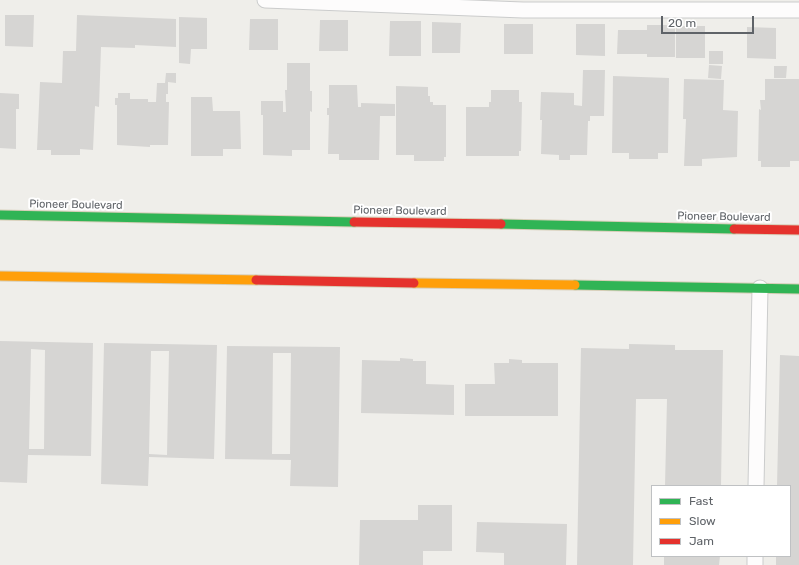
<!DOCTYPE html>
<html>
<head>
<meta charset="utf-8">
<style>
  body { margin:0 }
  #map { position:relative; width:799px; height:565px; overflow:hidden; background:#efeeea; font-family:Rubik,sans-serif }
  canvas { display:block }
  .legend { position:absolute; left:651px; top:485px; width:140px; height:72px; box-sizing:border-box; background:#fff; border:1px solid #bfc1c3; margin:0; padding:5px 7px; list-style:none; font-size:12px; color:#5f6368 }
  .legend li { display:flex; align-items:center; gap:8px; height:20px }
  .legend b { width:20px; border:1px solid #bfc1c3 }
  .scale { position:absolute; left:661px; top:16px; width:93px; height:18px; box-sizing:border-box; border:2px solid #5f6368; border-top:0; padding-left:5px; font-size:12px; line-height:14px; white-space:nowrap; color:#5f6368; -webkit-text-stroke:3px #fff; paint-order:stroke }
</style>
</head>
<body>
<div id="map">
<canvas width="799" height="565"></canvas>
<ul class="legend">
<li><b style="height:5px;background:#30b455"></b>Fast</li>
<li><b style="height:5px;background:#ff9f0a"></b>Slow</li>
<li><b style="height:5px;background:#e5322d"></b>Jam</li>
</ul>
<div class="scale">20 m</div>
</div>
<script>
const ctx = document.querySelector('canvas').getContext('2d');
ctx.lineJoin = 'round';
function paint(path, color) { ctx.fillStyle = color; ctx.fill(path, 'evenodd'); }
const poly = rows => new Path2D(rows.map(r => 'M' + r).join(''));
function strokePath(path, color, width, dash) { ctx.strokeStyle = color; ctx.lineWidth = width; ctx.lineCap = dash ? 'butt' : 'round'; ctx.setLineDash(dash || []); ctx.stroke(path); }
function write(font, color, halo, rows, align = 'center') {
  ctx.font = font + ' Rubik,sans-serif'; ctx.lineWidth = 4; ctx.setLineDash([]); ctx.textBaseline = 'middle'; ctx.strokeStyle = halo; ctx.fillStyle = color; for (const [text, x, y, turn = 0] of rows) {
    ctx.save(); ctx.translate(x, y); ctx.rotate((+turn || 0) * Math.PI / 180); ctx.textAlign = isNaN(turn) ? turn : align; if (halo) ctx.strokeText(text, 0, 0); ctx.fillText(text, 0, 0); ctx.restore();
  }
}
paint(poly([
  [5,15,34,15,33,47,5,46],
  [77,15,176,19,176,47,135,45,135,48,101,47,99,107,95,106,93,150,80,149,80,155,51,155,51,150,37,150,40,82,62,83,63,51,76,51],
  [179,17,207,18,207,49,191,49,190,64,179,63],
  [250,19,278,19,278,50,249,50],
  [320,20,348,20,348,51,319,51],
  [390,21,421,21,421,56,389,56],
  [432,22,461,23,460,53,432,53],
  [504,24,533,24,533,54,504,54],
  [576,24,605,24,605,56,576,55],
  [647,25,675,25,675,57,647,57,647,54,617,54,618,30,647,30],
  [676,26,705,26,705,58,676,58],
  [747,27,776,28,776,59,747,58],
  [709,51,723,51,723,64,709,64],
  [287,63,310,63,310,91,312,91,312,112,310,111,310,150,292,150,292,156,263,155,263,115,261,115,261,101,283,101,283,112,286,112,285,90,287,90],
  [709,65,722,66,721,79,708,78],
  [774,66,787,66,786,78,774,78],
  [583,70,605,70,604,116,590,116,590,121,588,121,587,155,570,155,570,160,559,160,559,155,541,154,542,120,540,120,541,92,574,93,574,105,582,106],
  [166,73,176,73,176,83,168,82,168,94,166,94,166,102,169,102,168,145,150,145,150,147,117,145,117,105,115,105,115,98,118,98,118,93,130,93,130,99,148,99,148,102,156,102,157,83,165,83],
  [613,76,669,78,668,153,658,153,658,159,629,159,629,153,612,153],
  [684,79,724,80,723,110,738,111,737,157,702,159,702,166,684,166,686,119,683,119],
  [765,79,799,79,799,161,790,161,790,167,761,167,761,161,758,161,759,109,761,110,760,100,765,100],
  [329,85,357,85,358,107,361,107,361,103,395,104,395,116,380,116,379,160,339,160,339,154,328,154,329,115,327,115,327,108,329,108],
  [396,86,428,87,428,96,430,96,430,102,433,102,433,105,446,105,446,157,444,157,444,161,414,161,414,155,396,155],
  [491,90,519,90,519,102,522,102,521,151,519,151,519,156,466,156,466,107,489,107,489,102,491,102],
  [0,93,19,94,19,109,16,109,16,149,0,148],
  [191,97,212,97,213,111,240,111,241,149,223,149,223,156,191,156],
  [0,341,93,343,91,456,28,455,27,483,0,482],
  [31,349,45,350,44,449,29,449],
  [104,343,217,345,214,459,149,457,148,486,101,484],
  [151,351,169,351,167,455,149,454],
  [629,344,675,345,675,350,723,350,721,486,665,486,667,399,636,399,633,565,577,565,581,348,629,349],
  [227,346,340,347,338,487,290,486,291,460,225,459],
  [273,353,291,353,290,454,272,454],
  [780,355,799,356,799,565,776,565,776,556,790,556,790,486,777,486],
  [400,358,413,359,413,361,426,361,426,384,454,385,454,415,361,413,362,360,400,361],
  [509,359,522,360,522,363,558,363,558,416,465,416,465,384,495,384,494,363,509,363],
  [418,505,452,505,452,551,423,551,423,565,359,565,360,520,418,520],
  [477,522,567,524,566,565,504,565,504,553,476,552],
  [664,556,720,556,719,565,664,565]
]), '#d6d5d3');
const lane = poly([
  [265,0,523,10,799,10],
  [756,486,760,288],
  [755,565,755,556]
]);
const fast = poly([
  [0,215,354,222],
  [501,224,734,229],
  [575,285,799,289]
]);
const slow = poly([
  [0,276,256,280],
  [414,283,575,285]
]);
const jam = poly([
  [354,222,501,224],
  [734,229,799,230],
  [256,280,414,283]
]);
strokePath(lane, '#cbcccc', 17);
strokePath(fast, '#d7ceb8', 11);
strokePath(slow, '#d7ceb8', 11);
strokePath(jam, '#d7ceb8', 11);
strokePath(lane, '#fdfcfc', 15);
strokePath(fast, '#30b455', 9);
strokePath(slow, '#ff9f0a', 9);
strokePath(jam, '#e5322d', 9);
write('11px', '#5f6368', '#fff', [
  ["Pioneer Boulevard",76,205,1],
  ["Pioneer Boulevard",400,211,1],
  ["Pioneer Boulevard",724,217,1]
]);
</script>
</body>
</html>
